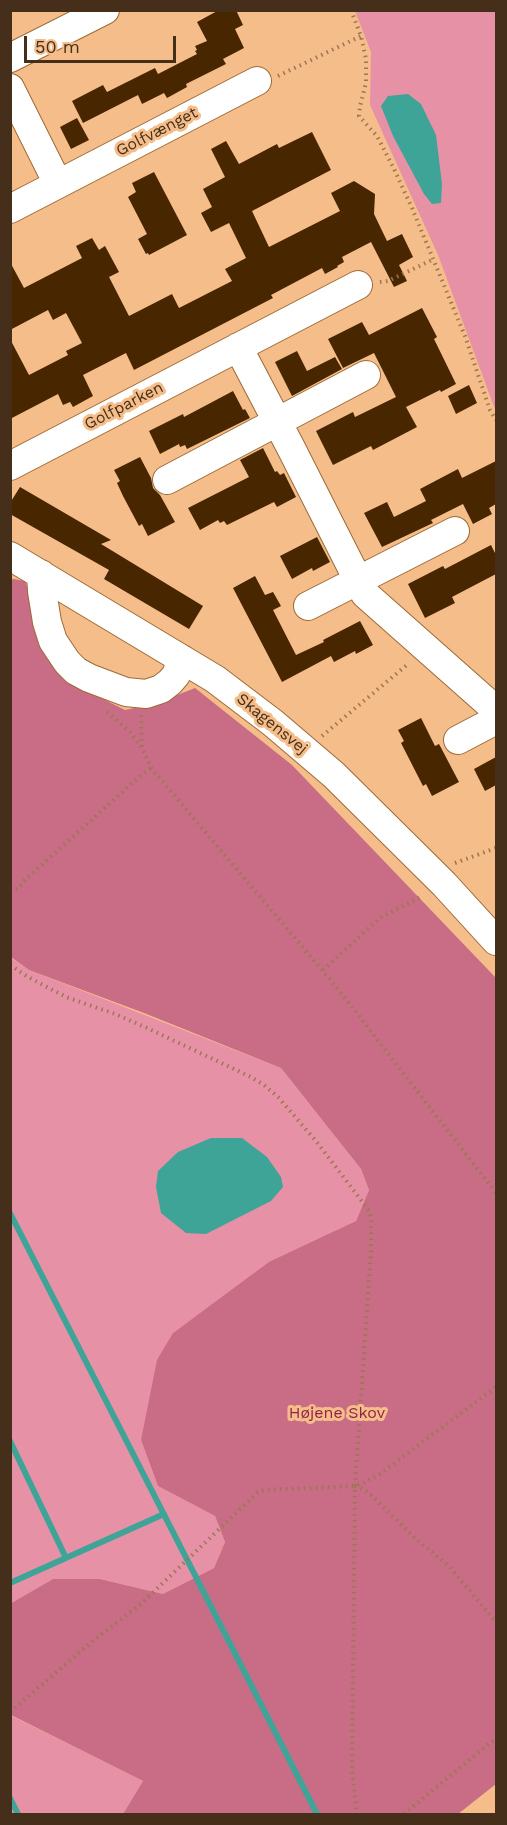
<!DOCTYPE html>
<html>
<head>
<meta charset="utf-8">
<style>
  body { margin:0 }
  #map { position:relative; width:507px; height:1825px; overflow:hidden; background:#f5bd89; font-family:"Work Sans",sans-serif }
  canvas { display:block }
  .frame { position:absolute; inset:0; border:12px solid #452f1a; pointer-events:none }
  .scale { position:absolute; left:24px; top:36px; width:152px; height:27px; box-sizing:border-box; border:3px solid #452f1a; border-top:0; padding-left:8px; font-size:18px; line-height:21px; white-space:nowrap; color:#452f1a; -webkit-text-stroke:4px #f5bd89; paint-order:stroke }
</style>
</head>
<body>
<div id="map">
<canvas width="507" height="1825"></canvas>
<div class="frame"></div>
<div class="scale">50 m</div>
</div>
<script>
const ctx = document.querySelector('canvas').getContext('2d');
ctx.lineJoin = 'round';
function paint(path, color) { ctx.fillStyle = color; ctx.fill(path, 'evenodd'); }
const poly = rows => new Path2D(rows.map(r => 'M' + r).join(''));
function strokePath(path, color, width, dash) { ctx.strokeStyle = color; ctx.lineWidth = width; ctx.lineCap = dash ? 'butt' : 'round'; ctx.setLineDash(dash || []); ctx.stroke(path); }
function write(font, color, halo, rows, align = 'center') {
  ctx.font = font + ' "Work Sans",sans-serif'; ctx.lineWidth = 6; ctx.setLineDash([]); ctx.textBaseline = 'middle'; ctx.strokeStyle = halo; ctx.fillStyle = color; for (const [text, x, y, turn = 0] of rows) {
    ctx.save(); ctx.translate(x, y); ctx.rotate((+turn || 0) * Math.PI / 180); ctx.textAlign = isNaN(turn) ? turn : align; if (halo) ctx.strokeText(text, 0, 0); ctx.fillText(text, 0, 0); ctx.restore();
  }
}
paint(poly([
  [355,11,496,11,496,412,438,255,370,105,371,52],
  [10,957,29,970,281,1068,361,1169,369,1190,356,1221,269,1263,173,1333,141,1440,158,1486,215,1516,225,1542,214,1568,163,1594,100,1579,53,1579,11,1604],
  [10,1715,143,1781,123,1814,11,1814]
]), '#e791a7');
paint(poly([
  [13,579,25,581,49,651,71,683,125,710,157,703,195,688,292,765,496,978,496,1784,458,1814,123,1814,143,1781,11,1715,10,1604,53,1579,100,1579,163,1594,214,1568,225,1542,215,1516,158,1486,141,1440,157,1360,173,1333,269,1262,356,1221,369,1190,361,1169,281,1068,144,1013,29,970,11,957,10,581]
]), '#c96c86');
paint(poly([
  [408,94,421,104,436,135,442,184,441,203,432,204,424,194,393,136,381,106,388,96],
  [211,1138,242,1138,267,1157,281,1177,283,1187,271,1201,206,1234,186,1233,161,1213,156,1187,158,1171,178,1152]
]), '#3da497');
strokePath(poly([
  [10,1213,317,1814],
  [10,1441,66,1558],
  [10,1583,164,1514],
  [10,1798,18,1814]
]), '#3da497', 6);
paint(poly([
  [219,10,236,10,243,25,235,29,244,48,223,59,226,64,186,84,187,87,167,98,164,93,142,104,138,95,83,123,72,101,103,85,107,92,155,68,158,74,197,54,195,51,197,50,195,46,207,41,197,22],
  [77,118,89,140,71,149,60,127],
  [312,132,331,170,252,211,269,247,340,211,331,193,354,181,375,194,374,214,387,241,402,234,413,257,399,265,407,281,394,287,371,242,342,257,344,262,337,266,338,267,325,274,322,268,271,295,273,298,134,370,126,353,83,375,93,396,73,407,70,402,63,405,58,394,10,419,10,339,29,375,68,355,66,351,82,343,66,313,53,320,48,310,10,330,10,262,24,288,82,258,76,246,92,238,99,250,105,246,119,272,109,277,129,316,172,294,179,308,232,281,225,269,246,258,229,223,211,232,201,213,212,207,203,189,225,177,211,149,226,141,239,164,277,144,279,148],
  [154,172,187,235,149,255,148,253,146,254,138,239,147,234,128,197,136,192,132,183],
  [422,308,437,337,434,339,456,384,441,392,440,390,406,407,417,427,373,450,371,446,333,465,316,431,353,412,355,417,396,397,374,353,343,368,328,339,362,322,369,335],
  [297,351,307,371,335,357,342,369,292,396,275,362],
  [469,385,477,403,456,414,448,396],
  [233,391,243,410,245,409,250,418,187,449,185,445,180,447,179,444,160,454,149,431,183,414,184,417],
  [263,448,275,472,277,471,280,475,284,473,296,497,277,507,274,502,227,525,224,521,220,523,218,520,200,530,188,508,249,477,240,460],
  [140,457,151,478,153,488,160,495,175,522,148,536,142,524,139,526,123,496,117,483,120,481,114,470],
  [496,461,496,504,489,508,492,514,473,524,463,504,431,520,433,523,382,547,364,513,387,502,394,517,426,501,420,489,458,469,462,478],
  [20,487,111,540,101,544,203,606,189,629,104,579,109,570,10,514,10,503],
  [317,537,330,562,313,571,312,568,292,579,280,556],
  [491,545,496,555,496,574,452,597,455,603,425,618,408,584,443,566,445,569],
  [255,576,265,595,273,592,281,606,273,610,296,655,324,642,323,640,360,621,373,645,356,654,355,651,334,662,331,656,282,682,233,588],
  [421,718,435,746,439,744,459,782,432,796,426,784,423,786,401,743,404,741,398,730],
  [496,757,496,785,485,791,474,769]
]), '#482600');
const minor = poly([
  [10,58,105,10],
  [10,88,58,184],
  [10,209,257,81],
  [238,347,291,448,365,594,496,710],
  [10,466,358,285],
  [167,480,366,375],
  [10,556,215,679,273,723,334,775,444,884,496,941],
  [41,574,42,591,47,622,53,641,67,662,76,671,89,678,126,692,146,694,161,689,170,682,176,675,182,659],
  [308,606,455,531],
  [458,740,496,720]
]);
strokePath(minor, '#9d6a37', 30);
strokePath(poly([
  [351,10,361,36,366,59,366,83,360,106,359,116,377,136,394,169,412,208,465,336,490,410,496,420],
  [278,76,361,36],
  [380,282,388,281,434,259],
  [107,712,130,732,142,748,151,768,157,775,338,989,496,1193],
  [141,715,142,747],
  [322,736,408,664],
  [455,863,496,848],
  [10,891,19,888,25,880,139,777,151,768],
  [10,965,28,977,66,997,115,1014,147,1028,251,1077,264,1085,278,1097,316,1141,370,1212,371,1220,371,1251,355,1486,352,1769,357,1814],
  [323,970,380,918,422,896],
  [355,1486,368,1492,417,1540,449,1566,496,1622],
  [10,1712,94,1640,142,1603,258,1492,264,1490,355,1486,363,1483,380,1474,496,1387],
  [404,1814,496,1738]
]), '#9d7652', 4, [1.5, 4.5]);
strokePath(minor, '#fff', 28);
write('16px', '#452f1a', '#f5bd89', [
  ["Golfvænget",157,132,-27],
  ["Golfparken",124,406,-27],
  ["Skagensvej",272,724,39]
]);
write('16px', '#91214b', '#f5bd89', [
  ["Højene Skov",337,1413]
]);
</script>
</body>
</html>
